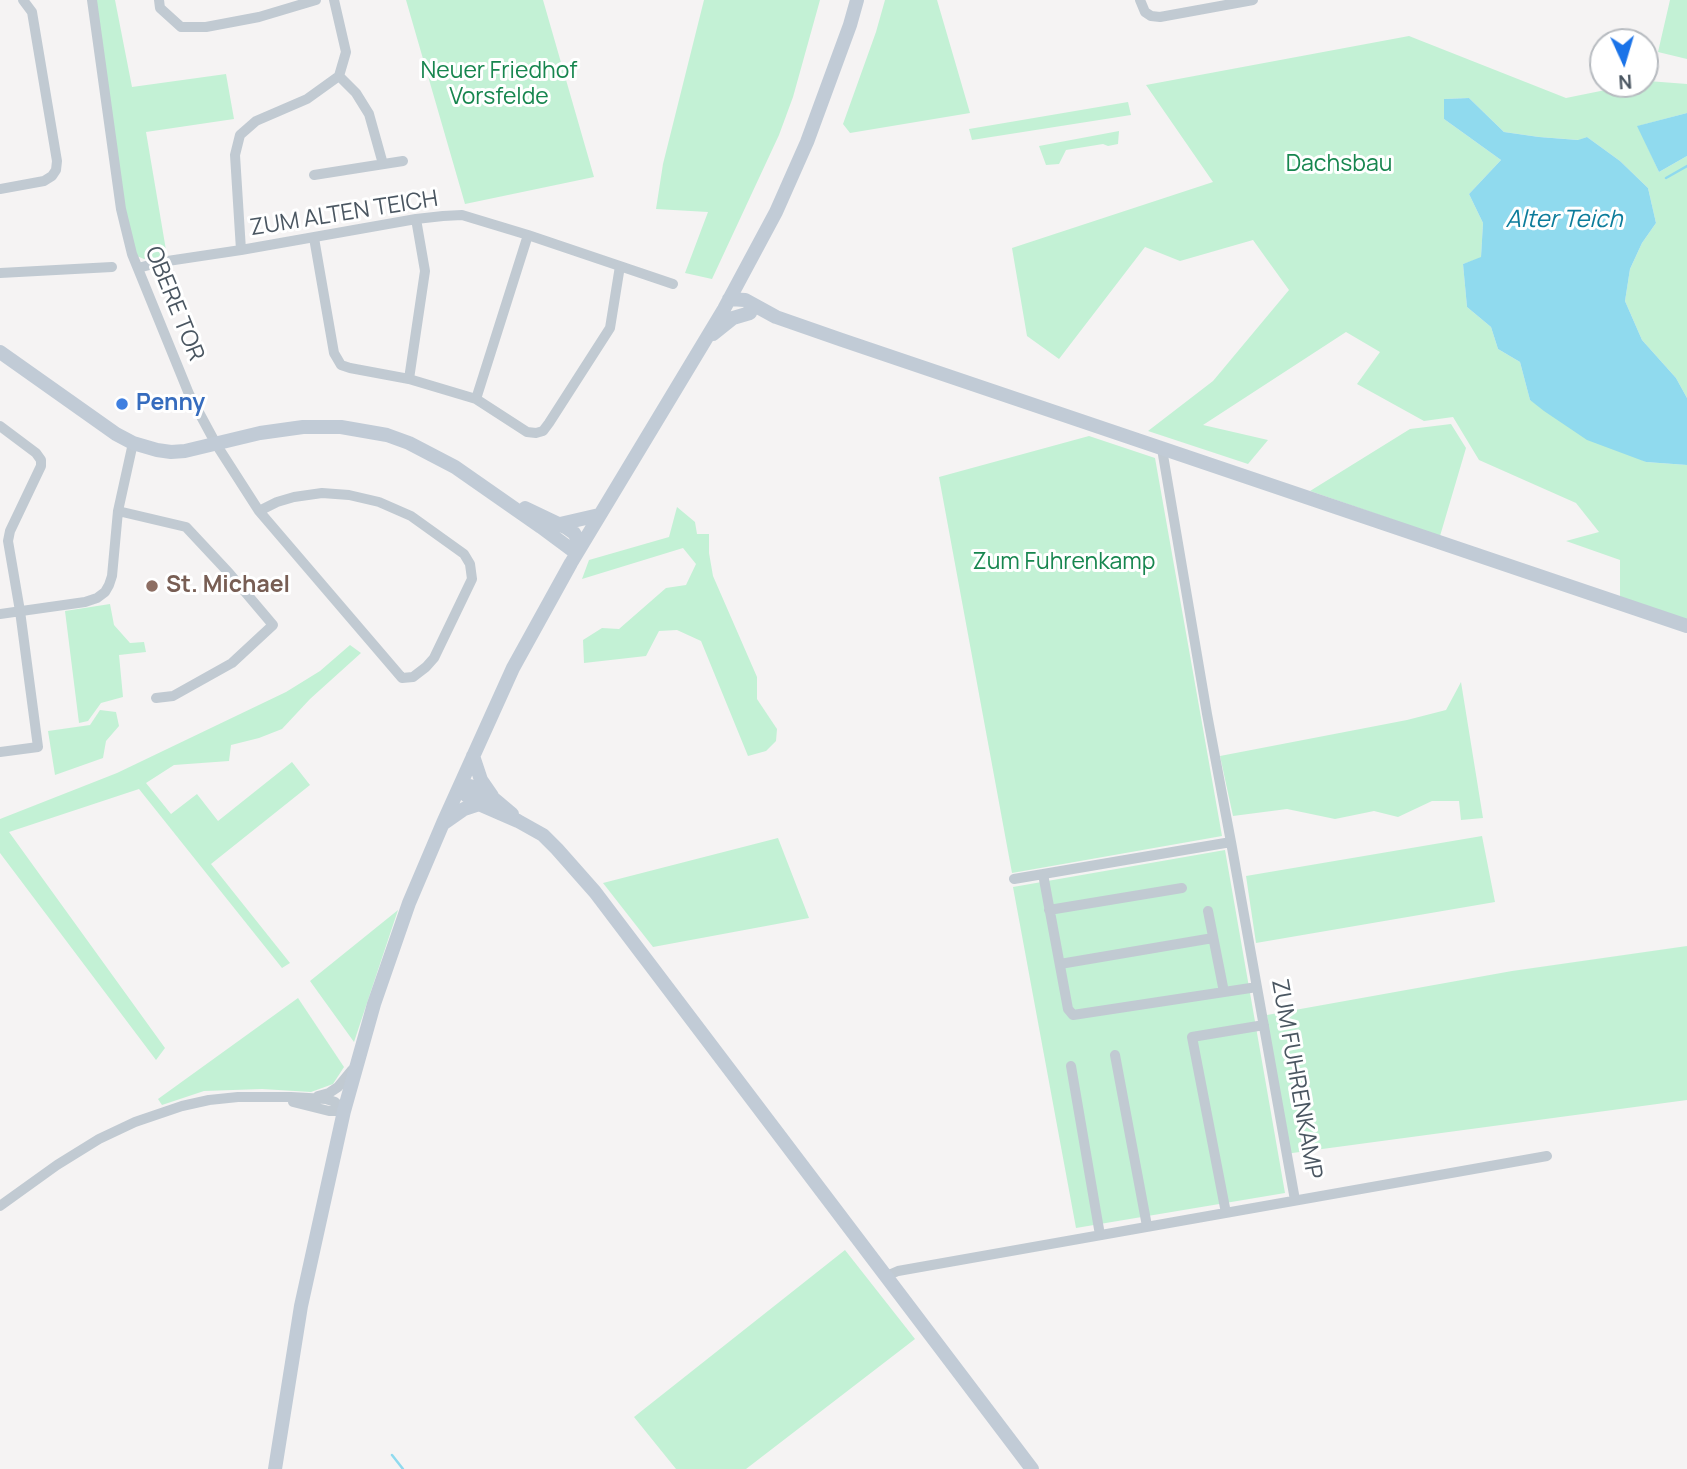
<!DOCTYPE html>
<html>
<head>
<meta charset="utf-8">
<style>
  body { margin:0 }
  #map { position:relative; width:1687px; height:1469px; overflow:hidden; background:#f5f3f3; font-family:Manrope,sans-serif }
  canvas { display:block }
  .north { position:absolute; left:1589px; top:28px; width:70px; height:70px; box-sizing:border-box; background:#fff; border:2px solid #b7bbc0; border-radius:50%; rotate:176deg; font-size:19px; font-weight:700; line-height:28px; text-align:center; color:#4a5661 }
  .north::after { content:''; display:block; margin:auto; width:24px; height:32px; background:#1a73e8; clip-path:polygon(50% 0,100% 100%,50% 72%,0 100%) }
</style>
</head>
<body>
<div id="map">
<canvas width="1687" height="1469"></canvas>
<div class="north">N</div>
</div>
<script>
const ctx = document.querySelector('canvas').getContext('2d');
ctx.lineJoin = 'round';
function paint(path, color) { ctx.fillStyle = color; ctx.fill(path, 'evenodd'); }
const poly = rows => new Path2D(rows.map(r => 'M' + r).join(''));
function strokePath(path, color, width, dash) { ctx.strokeStyle = color; ctx.lineWidth = width; ctx.lineCap = dash ? 'butt' : 'round'; ctx.setLineDash(dash || []); ctx.stroke(path); }
function write(font, color, halo, rows, align = 'center') {
  ctx.font = font + ' Manrope,sans-serif'; ctx.lineWidth = 6; ctx.setLineDash([]); ctx.textBaseline = 'middle'; ctx.strokeStyle = halo; ctx.fillStyle = color; for (const [text, x, y, turn = 0] of rows) {
    ctx.save(); ctx.translate(x, y); ctx.rotate((+turn || 0) * Math.PI / 180); ctx.textAlign = isNaN(turn) ? turn : align; if (halo) ctx.strokeText(text, 0, 0); ctx.fillText(text, 0, 0); ctx.restore();
  }
}
paint(poly([
  [92,0,115,0,132,87,226,74,234,119,146,132,167,256,144,259,132,254],
  [406,0,543,0,594,177,465,204],
  [704,0,820,0,793,97,779,135,712,279,685,273,708,212,656,209,663,164],
  [885,0,937,0,970,113,850,133,843,124,876,32],
  [1670,0,1687,0,1687,59,1658,52],
  [1409,36,1566,98,1635,84,1645,84,1645,82,1648,81,1687,84,1687,113,1638,126,1659,172,1687,156,1687,398,1676,378,1642,340,1625,301,1630,269,1642,243,1656,223,1648,188,1620,161,1587,137,1579,140,1539,137,1504,132,1469,98,1444,99,1444,119,1501,160,1469,194,1483,223,1481,258,1463,264,1467,307,1491,327,1498,349,1520,362,1530,400,1646,462,1687,465,1687,624,1620,600,1620,560,1566,541,1599,532,1576,503,1479,460,1453,417,1424,421,1357,384,1380,352,1346,332,1203,425,1268,440,1248,464,1148,431,1213,381,1289,290,1253,240,1180,261,1145,247,1059,359,1027,336,1012,248,1213,182,1146,85],
  [1128,102,1131,115,972,140,969,129],
  [1119,131,1118,144,1108,146,1103,144,1066,150,1059,164,1046,165,1039,146],
  [1451,424,1466,448,1440,536,1310,491,1410,429],
  [1089,436,1155,458,1222,836,1012,873,939,477],
  [677,507,695,522,697,534,709,534,709,553,713,576,757,677,757,699,777,729,776,741,766,751,748,756,701,641,677,630,659,631,646,656,584,663,583,640,602,628,619,629,666,588,686,585,696,564,683,548,582,579,589,560,669,537],
  [110,604,114,625,130,643,144,642,146,652,119,655,123,697,101,703,88,721,79,723,65,611],
  [350,645,361,653,310,699,282,729,259,738,231,745,229,761,174,765,146,783,171,814,197,794,218,821,292,762,310,785,211,864,290,963,282,968,139,789,9,832,165,1048,156,1060,0,853,0,819,117,773,286,692,320,671],
  [1461,682,1483,818,1461,820,1459,801,1432,801,1398,817,1374,811,1335,819,1287,809,1233,816,1220,756,1407,720,1446,710],
  [100,710,116,712,119,726,106,741,103,758,55,775,48,731,90,725],
  [1482,836,1495,902,1256,943,1246,876],
  [778,838,809,918,653,947,603,883],
  [1225,850,1285,1193,1076,1228,1013,887],
  [398,910,354,1042,310,981],
  [1687,946,1687,1100,1285,1154,1267,1015,1512,971],
  [298,998,344,1067,333,1084,311,1092,262,1089,204,1091,162,1105,158,1099],
  [845,1250,915,1339,746,1469,676,1469,634,1417]
]), '#c3f1d5');
paint(poly([
  [1469,98,1504,132,1539,137,1578,140,1587,137,1620,161,1648,188,1656,223,1642,243,1630,269,1625,301,1642,340,1676,378,1687,398,1687,465,1646,462,1587,440,1544,411,1530,400,1520,362,1498,349,1491,327,1467,307,1463,264,1481,257,1483,223,1469,194,1501,160,1444,119,1444,99],
  [1687,113,1687,156,1659,172,1637,126]
]), '#90daee');
strokePath(poly([
  [1666,178,1687,166],
  [392,1455,403,1469]
]), '#90daee', 2.5);
strokePath(poly([
  [92,0,121,209,132,254,189,394,216,444,259,511,402,678,413,677,426,667,434,658,472,579,470,564,464,554,411,516,379,502,349,495,322,493,294,497,277,502,259,511],
  [159,0,160,8,181,27,206,27,259,17,316,0],
  [1140,0,1145,12,1151,16,1160,17,1253,0],
  [339,76,356,93,369,114,383,164],
  [314,175,403,161],
  [0,189,44,181,52,176,56,170,57,161,32,12,23,0],
  [314,238,334,353,341,365,350,368,409,379,476,399,527,432,536,433,543,431,549,423,610,328,620,266],
  [241,250,235,155,240,135,256,121,307,99,339,76,346,52,334,0],
  [138,268,161,262,241,250,416,219,443,216,462,215,528,235,673,284],
  [0,273,112,267],
  [409,379,425,271,416,219],
  [476,399,528,235],
  [0,426,36,453,41,460,41,466,10,531,8,541,20,611,38,747,0,752],
  [1162,449,1207,714,1231,842],
  [118,511,186,527,229,573,273,625,232,663,173,696,156,698],
  [0,614,85,602,97,598,105,592,109,585,112,576,118,511,133,443],
  [1043,874,1068,1009,1073,1015,1257,987],
  [1014,879,1231,842,1295,1200],
  [1049,910,1182,888],
  [1208,911,1224,992],
  [1060,964,1213,938],
  [1115,1055,1147,1226],
  [1071,1066,1100,1235],
  [318,1096,329,1093,338,1087,352,1070],
  [293,1102,329,1111,344,1111],
  [0,1206,57,1165,99,1139,135,1122,182,1106,209,1100,238,1097,291,1097,326,1099,335,1102,344,1111],
  [1226,1213,1192,1037,1264,1025],
  [887,1278,891,1274,898,1271,1547,1156]
]), '#c1cad2', 10);
strokePath(poly([
  [729,299,745,300,776,317,842,340,1687,626],
  [713,334,733,318,750,313],
  [0,352,116,434,133,443,157,450,171,452,185,451,260,433,303,427,341,427,387,435,409,443,455,467,541,527,576,553],
  [525,508,567,528,574,533,581,545],
  [560,524,599,515],
  [473,756,481,780,492,796],
  [460,786,467,796,479,804,518,821,543,835,557,849,595,892,1032,1469],
  [460,786,470,786,493,798,512,814],
  [444,823,464,809,479,804],
  [275,1469,301,1306,344,1111,374,1004,409,903,443,823,513,668,571,563,724,309,776,212,807,142,850,25,857,0]
]), '#c1cbd6', 14);
for (const [x, y, r, color] of [
  [122,404,7,"#3f7fe0"],
  [152,586,7,"#8d6e63"]
]) { const dot = new Path2D(); dot.arc(x, y, r, 0, 2 * Math.PI); ctx.fillStyle = color; ctx.fill(dot); strokePath(dot, '#fff', 2.5); }
write('23px', '#17864f', '#fff', [
  ["Neuer Friedhof",499,72],
  ["Vorsfelde",499,98],
  ["Dachsbau",1339,165],
  ["Zum Fuhrenkamp",1064,563]
]);
write('23px', '#4a5661', '#fff', [
  ["ZUM ALTEN TEICH",344,214,-9],
  ["OBERE TOR",174,304,68],
  ["ZUM FUHRENKAMP",1296,1079,80]
]);
write('bold 23px', '#366cbe', '#fff', [
  ["Penny",136,404]
], 'left');
write('bold 23px', '#785e54', '#fff', [
  ["St. Michael",166,586]
], 'left');
write('italic 24px', '#0c7c9b', '#fff', [
  ["Alter Teich",1564,220]
]);
</script>
</body>
</html>
